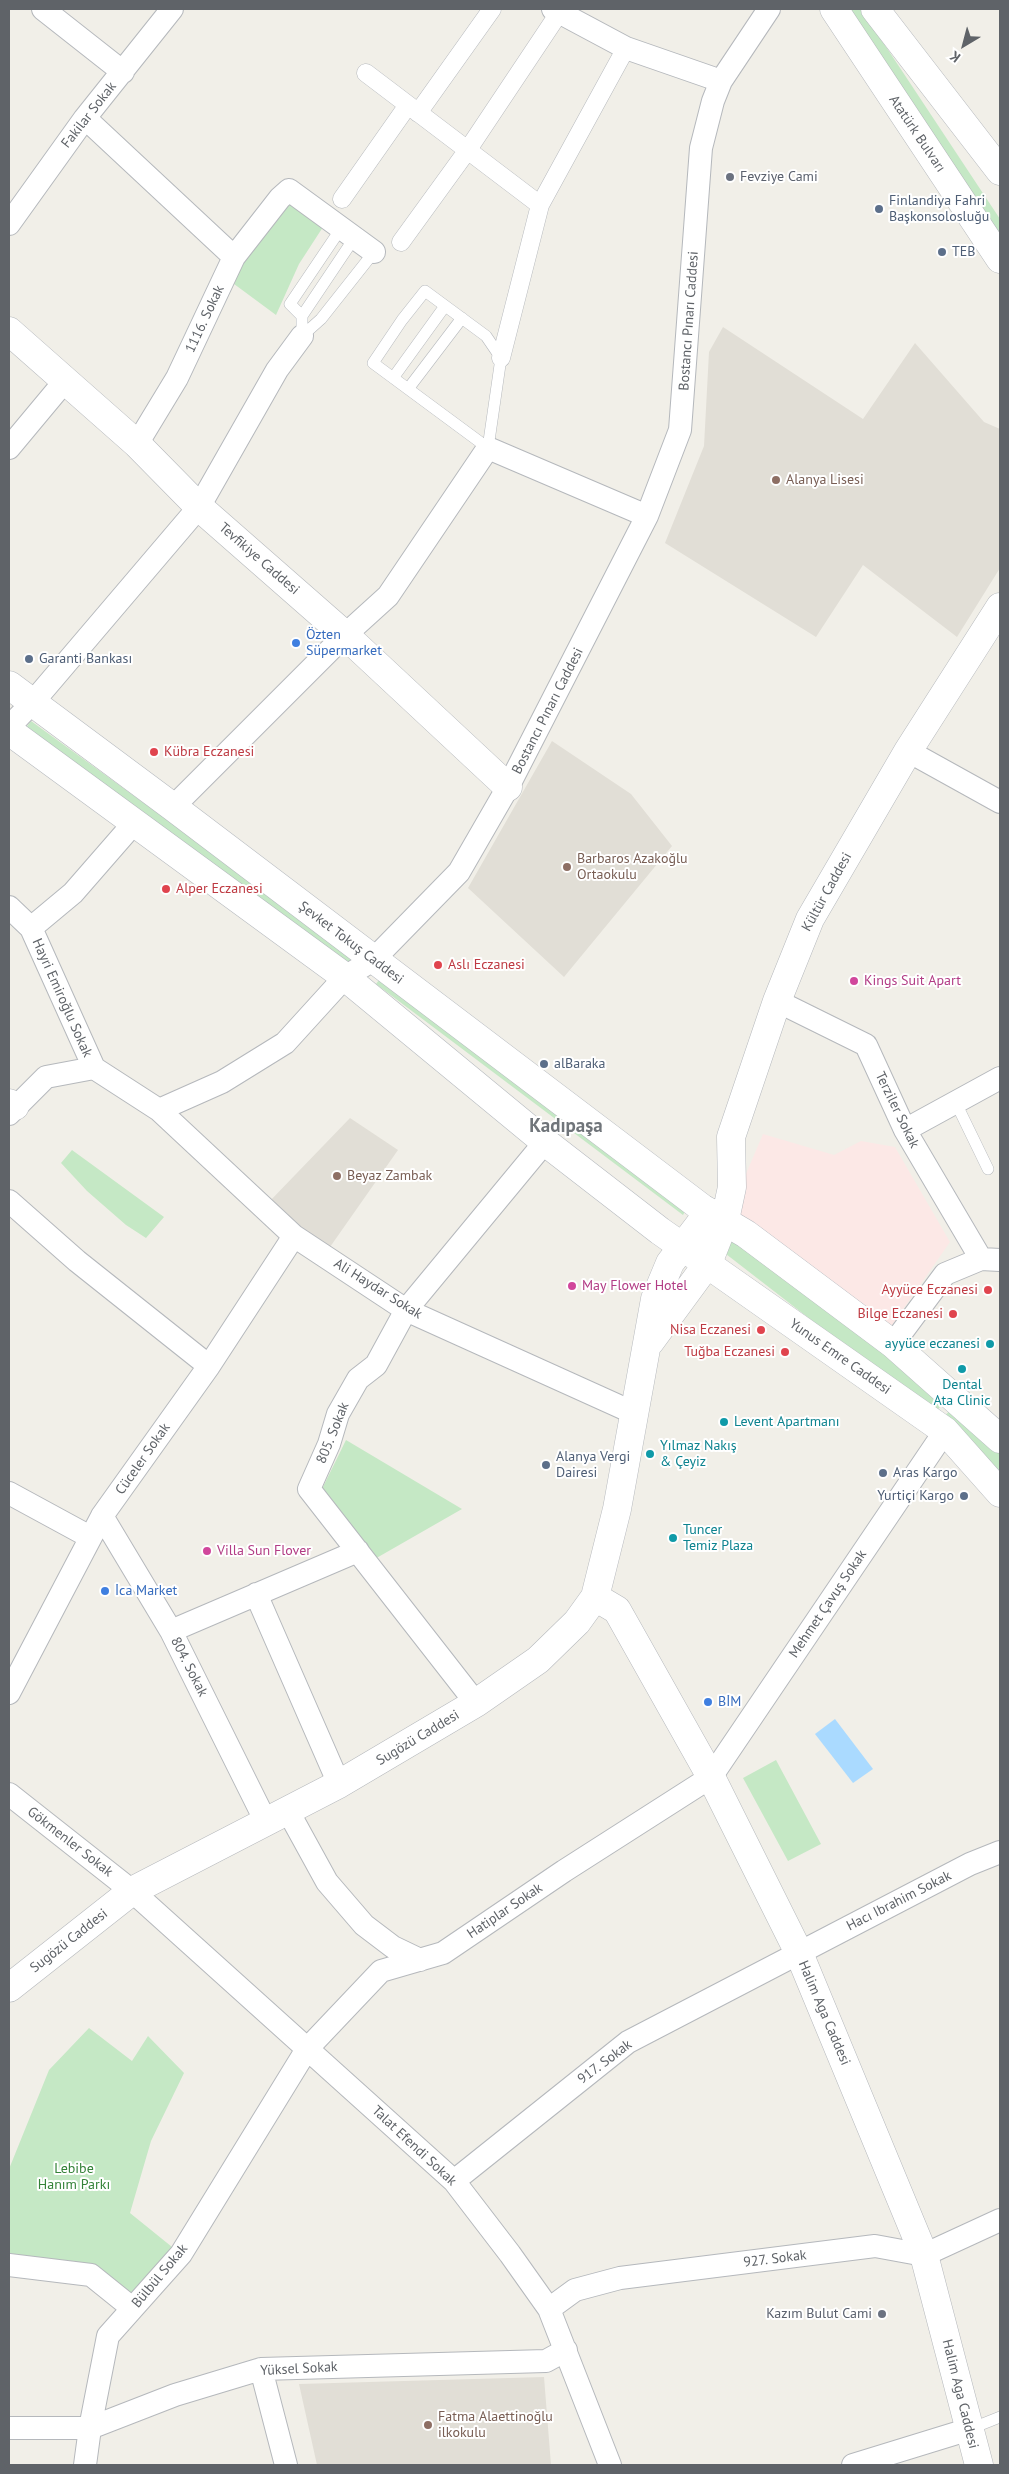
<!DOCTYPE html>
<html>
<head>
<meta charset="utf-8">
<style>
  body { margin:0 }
  #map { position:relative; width:1009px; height:2474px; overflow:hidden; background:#f1efe8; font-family:"PT Sans",sans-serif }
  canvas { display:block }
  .frame { position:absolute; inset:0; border:10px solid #5f6368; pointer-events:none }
  .north { position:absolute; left:939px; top:20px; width:50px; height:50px; -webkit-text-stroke:4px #fff; paint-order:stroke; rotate:217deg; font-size:14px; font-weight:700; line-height:20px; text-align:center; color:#5f6368 }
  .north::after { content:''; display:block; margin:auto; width:18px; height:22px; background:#5f6368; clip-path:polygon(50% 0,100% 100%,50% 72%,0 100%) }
</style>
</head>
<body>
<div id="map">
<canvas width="1009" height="2474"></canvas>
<div class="frame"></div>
<div class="north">K</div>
</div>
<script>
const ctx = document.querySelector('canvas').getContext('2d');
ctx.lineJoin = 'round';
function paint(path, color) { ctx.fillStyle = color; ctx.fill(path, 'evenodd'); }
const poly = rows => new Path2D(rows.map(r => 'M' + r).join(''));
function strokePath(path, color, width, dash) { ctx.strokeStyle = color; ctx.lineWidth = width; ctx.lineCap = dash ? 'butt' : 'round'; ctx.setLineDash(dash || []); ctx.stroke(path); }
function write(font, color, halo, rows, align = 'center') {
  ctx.font = font + ' "PT Sans",sans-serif'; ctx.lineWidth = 4; ctx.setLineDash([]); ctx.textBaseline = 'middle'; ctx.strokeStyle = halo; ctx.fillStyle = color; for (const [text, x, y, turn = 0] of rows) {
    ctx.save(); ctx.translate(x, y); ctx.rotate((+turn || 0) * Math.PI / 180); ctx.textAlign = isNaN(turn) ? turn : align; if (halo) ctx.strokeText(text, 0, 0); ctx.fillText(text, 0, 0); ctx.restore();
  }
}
paint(poly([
  [723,327,863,419,915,343,984,422,1000,429,1000,568,957,637,863,565,816,637,665,543,704,446,709,352],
  [552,741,631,794,672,846,564,977,468,888],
  [350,1118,398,1150,330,1247,315,1242,268,1203],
  [544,2377,551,2465,317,2465,299,2384]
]), '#e1ded6');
paint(poly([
  [763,1134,834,1155,861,1141,895,1147,950,1242,890,1328,730,1211]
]), '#fce8e6');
paint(poly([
  [844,9,861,9,1000,219,1000,243],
  [292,203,323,227,299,264,276,315,230,281,282,206],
  [31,721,357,958,349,965,25,729],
  [382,976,688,1206,683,1215,376,984],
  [72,1150,164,1217,146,1238,126,1225,87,1191,61,1163],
  [715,1222,945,1400,934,1415,704,1237],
  [954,1406,1000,1447,1000,1485,941,1420],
  [346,1440,462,1509,373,1560,321,1491],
  [776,1760,821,1844,788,1861,743,1778],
  [89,2028,132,2061,148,2036,184,2073,151,2141,130,2213,177,2251,133,2299,9,2257,9,2169,49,2070]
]), '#c5e8c5');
paint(poly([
  [835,1719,873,1769,853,1783,815,1734]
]), '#aadaff');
const service = poly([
  [425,291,486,336,501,358,488,448,373,363,402,320,425,291],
  [302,316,290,304,342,227],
  [302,336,302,316,355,237],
  [302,336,321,319,374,252],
  [393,378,445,306],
  [408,389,462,318],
  [955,1101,988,1169],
  [970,2429,1000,2417]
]);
const pedestrian = poly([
  [366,73,540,205,626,48],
  [418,113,492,9],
  [342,199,408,105],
  [401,242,467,151,559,13],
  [501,358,540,205]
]);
const minor = poly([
  [43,9,123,72],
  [553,9,626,48,721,81],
  [85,118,234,257],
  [9,224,85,118,172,9],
  [137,444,177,378,234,257,280,198,289,190,374,252],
  [9,448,64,382],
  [9,727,33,702,199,507,277,370,302,336],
  [908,751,1000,802],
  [173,807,345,635,388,596,488,448,647,516],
  [9,907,31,928,94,1068],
  [31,928,73,893,134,823],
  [777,1001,866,1045,905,1130,981,1259],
  [159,1110,294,1236,406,1310,634,1413],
  [9,1114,46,1077,94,1068,159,1110,222,1082,285,1043,345,977,373,960,459,872,508,787,647,516,680,430,701,148,713,101,721,81,769,9],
  [905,1130,1000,1078],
  [9,1201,77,1261,209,1366],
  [893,1344,945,1274,981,1259,1000,1260],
  [9,1493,90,1537],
  [102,1516,171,1631,266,1822],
  [256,1594,339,1784],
  [171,1631,358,1551],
  [9,1693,102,1516,209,1366,294,1236],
  [476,1703,309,1489,329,1444,338,1414,358,1379,376,1365,406,1310,545,1142],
  [9,1794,132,1891,454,2181,510,2254,549,2309,610,2465],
  [288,1811,327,1882,364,1925,393,1947,420,1960],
  [454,2181,628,2042,970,1864,1000,1852],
  [9,2265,91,2275,132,2308],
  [549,2309,575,2290,620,2278,875,2246,924,2255,1000,2220],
  [261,2369,286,2465],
  [9,2428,90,2428,175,2395,261,2369,546,2361,566,2350],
  [85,2465,90,2428,108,2336,181,2254,307,2049,381,1971,443,1953,564,1871,711,1777,945,1431],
  [853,2465,970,2429]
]);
const tertiary = poly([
  [834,9,1000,259],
  [875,9,1000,171],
  [9,331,137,444,199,507,345,635,508,787],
  [9,1103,15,1106],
  [650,1342,708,1263,725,1220,732,1187,731,1137,777,1001,810,919,908,751,1000,607],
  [595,1597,617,1610,711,1777,799,1953,924,2255,979,2465],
  [9,1988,132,1891,339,1784,476,1703,538,1660,577,1622,595,1597,617,1509,655,1299,670,1263,709,1212]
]);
const secondary = poly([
  [9,685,173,807,702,1208,746,1234,893,1344,1000,1439],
  [9,731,345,977,545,1142,660,1231,945,1431,1000,1493]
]);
strokePath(service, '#b5b8bc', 12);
strokePath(pedestrian, '#b5b8bc', 19);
strokePath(minor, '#b5b8bc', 24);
strokePath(tertiary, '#b5b8bc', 29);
strokePath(secondary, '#b6babf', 29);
strokePath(service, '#fff', 11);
strokePath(pedestrian, '#fff', 18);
strokePath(minor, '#fff', 22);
strokePath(tertiary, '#fff', 28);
strokePath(secondary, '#fff', 28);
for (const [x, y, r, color] of [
  [730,177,5,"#6b7280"],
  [879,209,5,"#5c6f8a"],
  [942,252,5,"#5c6f8a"],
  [776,480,5,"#8d6e63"],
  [296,643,5,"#3f7fe0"],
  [29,659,5,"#5c6f8a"],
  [154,752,5,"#e0444e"],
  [567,867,5,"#8d6e63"],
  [166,889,5,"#e0444e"],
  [438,965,5,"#e0444e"],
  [854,981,5,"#d1479c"],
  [544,1064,5,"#5c6f8a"],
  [337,1176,5,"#8d6e63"],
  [572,1286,5,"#d1479c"],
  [988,1290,5,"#e0444e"],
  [953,1314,5,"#e0444e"],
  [761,1330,5,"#e0444e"],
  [990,1344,5,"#0f9aa8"],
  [785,1352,5,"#e0444e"],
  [962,1369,5,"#0f9aa8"],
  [724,1422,5,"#0f9aa8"],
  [650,1454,5,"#0f9aa8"],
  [546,1465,5,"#5c6f8a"],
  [883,1473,5,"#5c6f8a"],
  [964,1496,5,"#5c6f8a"],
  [673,1538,5,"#0f9aa8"],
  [207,1551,5,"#d1479c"],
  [105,1591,5,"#3f7fe0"],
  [708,1702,5,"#3f7fe0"],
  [882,2314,5,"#6b7280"],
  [428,2425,5,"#8d6e63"]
]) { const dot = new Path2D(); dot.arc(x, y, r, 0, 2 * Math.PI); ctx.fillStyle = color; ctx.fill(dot); strokePath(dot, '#fff', 2); }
write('14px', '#5f6368', '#fff', [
  ["Fakilar Sokak",89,115,-52],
  ["Atatürk Bulvarı",917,134,56],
  ["1116. Sokak",205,319,-65],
  ["Bostancı Pınarı Caddesi",689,321,-86],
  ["Tevfikiye Caddesi",259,559,41],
  ["Bostancı Pınarı Caddesi",548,711,-63],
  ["Kültür Caddesi",827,892,-61],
  ["Şevket Tokuş Caddesi",351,943,37],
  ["Hayri Emiroğlu Sokak",62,998,66],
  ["Terziler Sokak",897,1110,64],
  ["Ali Haydar Sokak",378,1289,32],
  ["Yunus Emre Caddesi",840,1357,35],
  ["805. Sokak",333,1433,-68],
  ["Cüceler Sokak",143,1459,-55],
  ["Mehmet Çavuş Sokak",828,1604,-56],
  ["804. Sokak",189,1667,63],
  ["Sugözü Caddesi",418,1738,-31],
  ["Gökmenler Sokak",70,1842,38],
  ["Hacı Ibrahim Sokak",899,1901,-27],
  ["Hatiplar Sokak",505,1911,-34],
  ["Sugözü Caddesi",69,1941,-38],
  ["Halim Aga Caddesi",824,2013,67],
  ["917. Sokak",605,2062,-37],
  ["Talat Efendi Sokak",414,2146,43],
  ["927. Sokak",775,2259,-7],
  ["Bülbül Sokak",160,2276,-50],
  ["Yüksel Sokak",299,2369,-3],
  ["Halim Aga Caddesi",960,2394,76]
]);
write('14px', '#5b616d', '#fff', [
  ["Fevziye Cami",740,177],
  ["Kazım Bulut Cami",872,2314,"right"]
], 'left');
write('14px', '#4e5e75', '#fff', [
  ["Finlandiya Fahri",889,201],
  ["Başkonsolosluğu",889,217],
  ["TEB",952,252],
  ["Garanti Bankası",39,659],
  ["alBaraka",554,1064],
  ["Alanya Vergi",556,1457],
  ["Dairesi",556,1473],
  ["Aras Kargo",893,1473],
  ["Yurtiçi Kargo",954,1496,"right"]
], 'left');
write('14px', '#785e54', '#fff', [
  ["Alanya Lisesi",786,480],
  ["Barbaros Azakoğlu",577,859],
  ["Ortaokulu",577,875],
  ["Beyaz Zambak",347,1176],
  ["Fatma Alaettinoğlu",438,2417],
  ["ilkokulu",438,2433]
], 'left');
write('14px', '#366cbe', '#fff', [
  ["Özten",306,635],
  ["Süpermarket",306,651],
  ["İca Market",115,1591],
  ["BİM",718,1702]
], 'left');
write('14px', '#be3a42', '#fff', [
  ["Kübra Eczanesi",164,752,"left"],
  ["Alper Eczanesi",176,889,"left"],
  ["Aslı Eczanesi",448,965,"left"],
  ["Ayyüce Eczanesi",978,1290],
  ["Bilge Eczanesi",943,1314],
  ["Nisa Eczanesi",751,1330],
  ["Tuğba Eczanesi",775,1352]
], 'right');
write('14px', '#b23c85', '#fff', [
  ["Kings Suit Apart",864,981],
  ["May Flower Hotel",582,1286],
  ["Villa Sun Flover",217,1551]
], 'left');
write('14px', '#0d838f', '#fff', [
  ["ayyüce eczanesi",980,1344,"right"],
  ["Dental",962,1385,"center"],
  ["Ata Clinic",962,1401,"center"],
  ["Levent Apartmanı",734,1422],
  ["Yılmaz Nakış",660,1446],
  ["& Çeyiz",660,1462],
  ["Tuncer",683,1530],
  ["Temiz Plaza",683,1546]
], 'left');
write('14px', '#348238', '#fff', [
  ["Lebibe",74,2169],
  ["Hanım Parkı",74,2185]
]);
write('bold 19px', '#70757a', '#fff', [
  ["Kadıpaşa",566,1127]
]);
</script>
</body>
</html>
